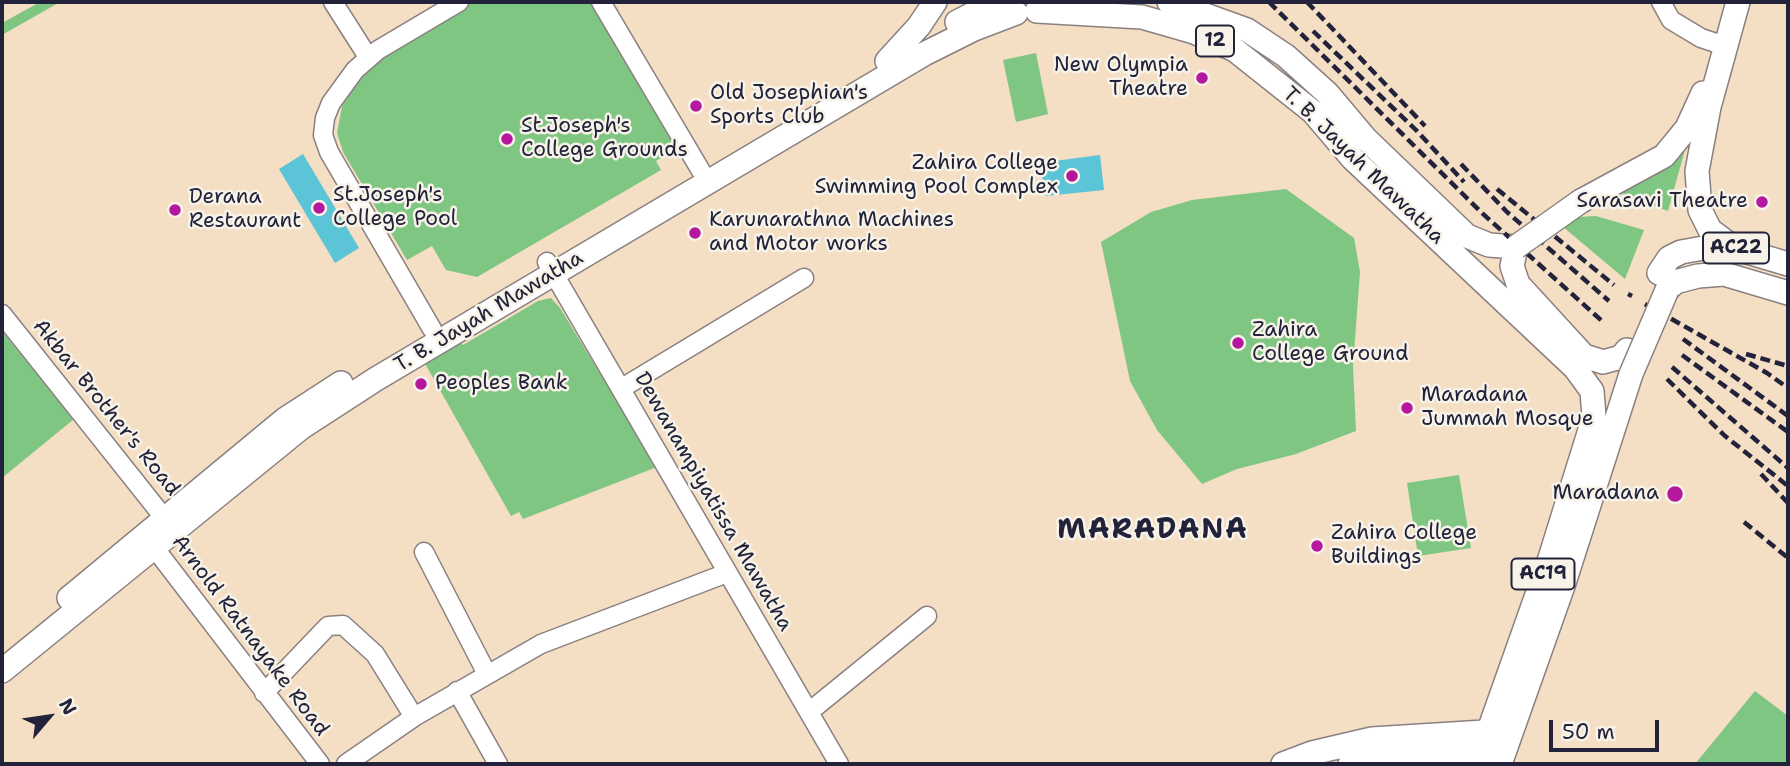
<!DOCTYPE html>
<html>
<head>
<meta charset="utf-8">
<style>
  body { margin:0 }
  #map { position:relative; width:1790px; height:766px; overflow:hidden; background:#f4dec4; font-family:"Shantell Sans",sans-serif }
  canvas { display:block }
  .frame { position:absolute; inset:0; border:4px solid #22223b; pointer-events:none }
  .north { position:absolute; left:14px; top:682px; width:70px; height:70px; -webkit-text-stroke:5px #f7f3e8; paint-order:stroke; rotate:61deg; font-size:19px; font-weight:700; line-height:28px; text-align:center; color:#22223b }
  .north::after { content:''; display:block; margin:auto; width:24px; height:32px; background:#22223b; clip-path:polygon(50% 0,100% 100%,50% 72%,0 100%) }
  .scale { position:absolute; left:1549px; top:720px; width:110px; height:32px; box-sizing:border-box; border:4px solid #22223b; border-top:0; padding-left:9px; font-size:21px; line-height:24px; white-space:nowrap; color:#22223b; -webkit-text-stroke:5px #f7f3e8; paint-order:stroke }
</style>
</head>
<body>
<div id="map">
<canvas width="1790" height="766"></canvas>
<div class="frame"></div>
<div class="north">N</div>
<div class="scale">50 m</div>
</div>
<script>
const ctx = document.querySelector('canvas').getContext('2d');
ctx.lineJoin = 'round';
function paint(path, color) { ctx.fillStyle = color; ctx.fill(path, 'evenodd'); }
const poly = rows => new Path2D(rows.map(r => 'M' + r).join(''));
function strokePath(path, color, width, dash) { ctx.strokeStyle = color; ctx.lineWidth = width; ctx.lineCap = dash ? 'butt' : 'round'; ctx.setLineDash(dash || []); ctx.stroke(path); }
function write(font, color, halo, rows, align = 'center') {
  ctx.font = font + ' "Shantell Sans",sans-serif'; ctx.lineWidth = 5; ctx.setLineDash([]); ctx.textBaseline = 'middle'; ctx.strokeStyle = halo; ctx.fillStyle = color; for (const [text, x, y, turn = 0] of rows) {
    ctx.save(); ctx.translate(x, y); ctx.rotate((+turn || 0) * Math.PI / 180); ctx.textAlign = isNaN(turn) ? turn : align; if (halo) ctx.strokeText(text, 0, 0); ctx.fillText(text, 0, 0); ctx.restore();
  }
}
paint(poly([
  [40,2,60,2,2,35,2,23],
  [471,2,592,2,680,146,656,161,661,170,477,277,446,270,432,246,407,260,343,152,337,133,342,106,364,71,400,44],
  [1036,53,1048,114,1016,122,1003,60],
  [1688,139,1668,211,1618,192],
  [1286,189,1354,238,1360,272,1353,366,1356,431,1296,454,1237,469,1202,484,1157,430,1130,381,1101,242,1151,212,1192,200],
  [1596,216,1644,230,1625,279,1562,226,1578,217],
  [551,298,560,308,657,467,523,519,519,512,511,516,423,360,458,338,463,345,538,301],
  [2,331,74,419,2,478],
  [1459,475,1471,548,1418,556,1407,483],
  [1755,691,1788,716,1788,764,1695,764]
]), '#7fc682');
paint(poly([
  [303,154,359,248,335,263,279,169],
  [1100,155,1104,190,1046,196,1039,163]
]), '#5bc4d7');
const minor = poly([
  [333,2,368,57],
  [601,2,701,171],
  [1661,2,1671,20,1701,38,1725,46],
  [547,262,839,764],
  [2,314,173,529],
  [432,329,329,152,323,135,325,118,331,103,355,70,378,50,459,2],
  [622,388,804,278],
  [147,538,320,764],
  [424,552,487,674],
  [457,691,498,764],
  [264,693,328,626,343,625,375,654,414,717],
  [809,712,927,616],
  [346,764,414,717,541,644,727,573]
]);
const major = poly([
  [1169,2,1247,30,1286,56,1327,93,1365,138,1467,236,1489,245,1516,247,1512,266,1518,284,1584,356,1603,362,1621,357,1627,350],
  [1738,2,1709,107,1697,171,1700,210,1710,230,1734,248,1788,264],
  [1037,11,1142,17,1194,32,1235,50,1313,112,1353,159,1575,368,1592,391,1594,417,1550,558,1477,764],
  [957,22,996,2],
  [887,61,919,26,935,2],
  [1581,201,1664,156,1687,128,1703,93],
  [1659,273,1669,258,1681,252,1709,247,1734,248],
  [1667,290,1675,282,1698,276,1724,274,1788,293],
  [69,598,284,420,341,383],
  [2,671,302,427,376,379,924,54,974,29,1016,13],
  [1283,764,1312,753,1372,739,1500,731],
  [1350,764,1432,754,1493,755],
  [1500,764,1563,586,1631,374]
]);
strokePath(minor, '#8b8080', 21);
strokePath(major, '#8b8080', 26);
strokePath(minor, '#fff', 18);
strokePath(major, '#fff', 23);
strokePath(poly([
  [1269,2,1482,213,1602,321],
  [1307,2,1425,126],
  [1313,31,1416,130,1464,182],
  [1461,164,1507,212,1609,301],
  [1497,189,1614,285],
  [1628,294,1632,296],
  [1645,304,1767,373,1788,388],
  [1683,339,1788,416],
  [1746,354,1788,366],
  [1682,355,1788,432],
  [1672,367,1788,468],
  [1667,379,1725,436,1788,486],
  [1761,474,1788,503],
  [1744,522,1788,558]
]), '#22223b', 4.5, [10, 5]);
const majorBridge = poly([
  [1516,247,1581,201],
  [1631,374,1667,290]
]);
strokePath(majorBridge, '#8b8080', 26, []);
strokePath(majorBridge, '#fff', 23);
for (const [x, y, r, color] of [
  [1202,78,7,"#b5179e"],
  [696,106,7,"#b5179e"],
  [507,139,7,"#b5179e"],
  [1072,176,7,"#b5179e"],
  [1762,202,7,"#b5179e"],
  [319,208,7,"#b5179e"],
  [175,210,7,"#b5179e"],
  [695,233,7,"#b5179e"],
  [1238,343,7,"#b5179e"],
  [421,384,7,"#b5179e"],
  [1407,408,7,"#b5179e"],
  [1675,494,9,"#b5179e"],
  [1317,546,7,"#b5179e"]
]) { const dot = new Path2D(); dot.arc(x, y, r, 0, 2 * Math.PI); ctx.fillStyle = color; ctx.fill(dot); strokePath(dot, '#f7f3e8', 2.5); }
for (const [x, y, w] of [
  [1215,41,38],
  [1736,248,66],
  [1543,574,63]
]) { const box = new Path2D(); box.roundRect(x - w / 2, y - 15.5, w, 31, 5); ctx.fillStyle = '#f7f3e8'; ctx.fill(box); strokePath(box, '#22223b', 2); }
write('bold 19px', '#22223b', null, [
  ["12",1215,41],
  ["AC22",1736,248],
  ["AC19",1543,574]
]);
write('21px', '#22223b', '#f7f3e8', [
  ["New Olympia",1188,66,"right"],
  ["Theatre",1188,90,"right"],
  ["Old Josephian's",710,94],
  ["Sports Club",710,118],
  ["St.Joseph's",521,127],
  ["College Grounds",521,151],
  ["Zahira College",1058,164,"right"],
  ["Swimming Pool Complex",1058,188,"right"],
  ["St.Joseph's",333,196],
  ["College Pool",333,220],
  ["Derana",189,198],
  ["Restaurant",189,222],
  ["Sarasavi Theatre",1748,202,"right"],
  ["Karunarathna Machines",709,221],
  ["and Motor works",709,245],
  ["Zahira",1252,331],
  ["College Ground",1252,355],
  ["Peoples Bank",435,384],
  ["Maradana",1421,396],
  ["Jummah Mosque",1421,420],
  ["Maradana",1659,494,"right"],
  ["Zahira College",1331,534],
  ["Buildings",1331,558]
], 'left');
write('21px', '#22223b', '#f7f3e8', [
  ["T. B. Jayah Mawatha",1363,166,44],
  ["T. B. Jayah Mawatha",489,312,-31],
  ["Akbar Brother's Road",106,408,51],
  ["Dewanampiyatissa Mawatha",713,502,60],
  ["Arnold Ratnayake Road",250,636,53]
]);
ctx.letterSpacing = '2px';
write('bold 28px', '#22223b', '#f7f3e8', [
  ["MARADANA",1153,531]
]);
ctx.letterSpacing = '0px';
</script>
</body>
</html>
